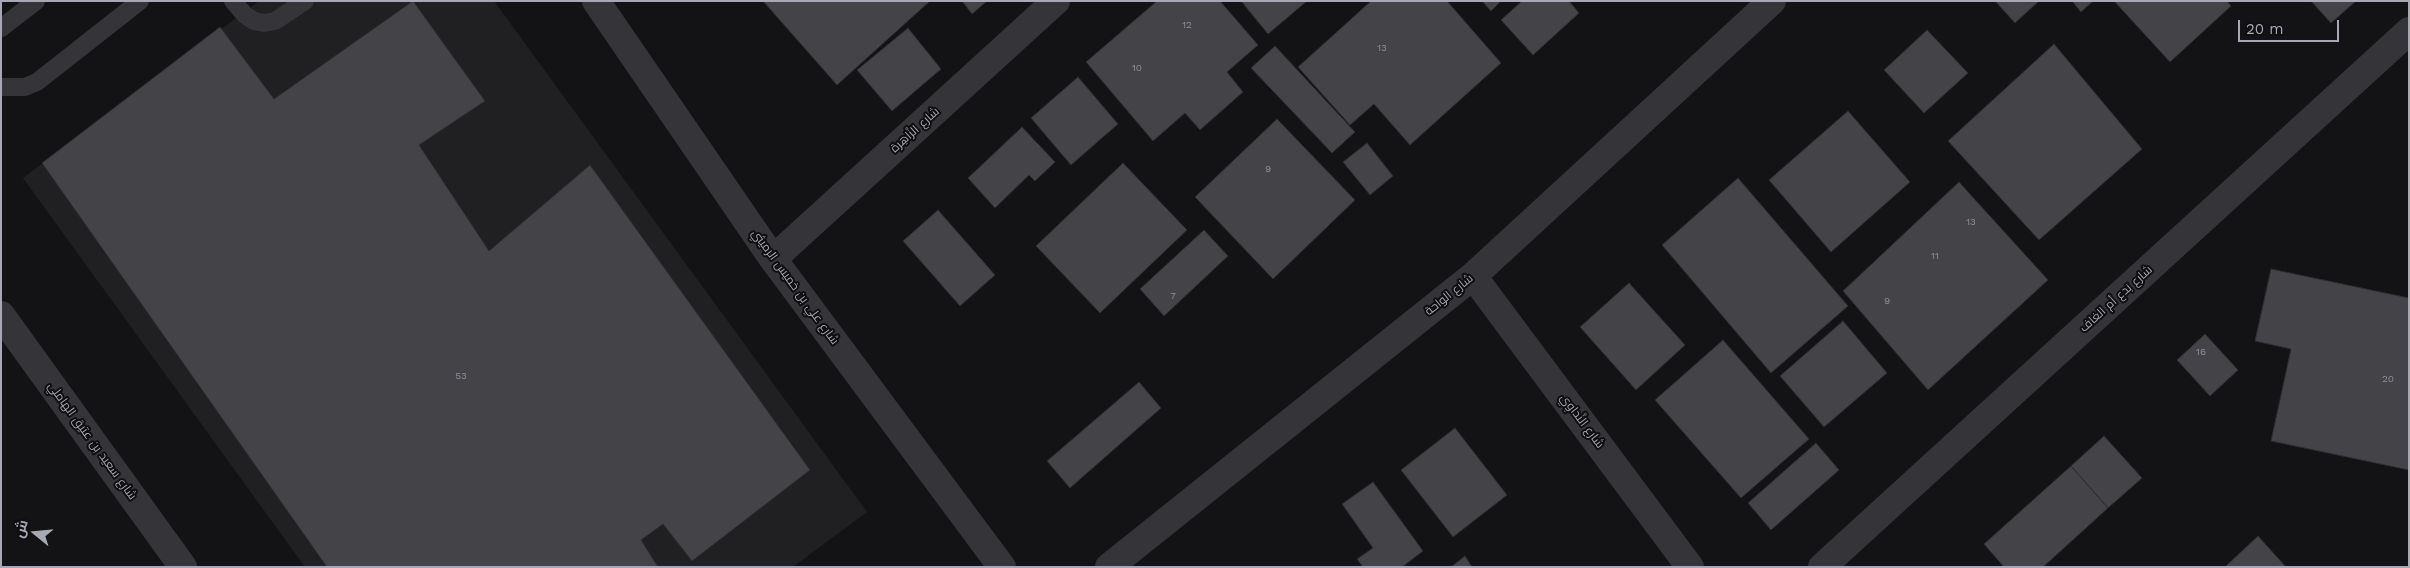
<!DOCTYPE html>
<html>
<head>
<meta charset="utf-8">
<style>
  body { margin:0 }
  #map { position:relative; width:2410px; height:568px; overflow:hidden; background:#131315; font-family:"Work Sans",Cairo,sans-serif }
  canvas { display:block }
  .frame { position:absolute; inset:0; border:2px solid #a6a9b4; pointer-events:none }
  .north { position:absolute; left:10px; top:508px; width:50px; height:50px; -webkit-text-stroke:4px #0f0e10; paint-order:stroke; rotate:287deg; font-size:14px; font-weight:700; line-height:20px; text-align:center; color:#a6a9b4 }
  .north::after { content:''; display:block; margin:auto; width:18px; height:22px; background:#a6a9b4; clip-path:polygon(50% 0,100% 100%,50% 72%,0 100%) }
  .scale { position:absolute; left:2238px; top:20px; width:101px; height:22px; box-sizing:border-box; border:2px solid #a6a9b4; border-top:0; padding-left:6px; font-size:15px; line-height:18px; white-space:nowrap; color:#a6a9b4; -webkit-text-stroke:4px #0f0e10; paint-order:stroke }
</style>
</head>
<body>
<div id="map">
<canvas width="2410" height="568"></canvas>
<div class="frame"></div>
<div class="north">ش</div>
<div class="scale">20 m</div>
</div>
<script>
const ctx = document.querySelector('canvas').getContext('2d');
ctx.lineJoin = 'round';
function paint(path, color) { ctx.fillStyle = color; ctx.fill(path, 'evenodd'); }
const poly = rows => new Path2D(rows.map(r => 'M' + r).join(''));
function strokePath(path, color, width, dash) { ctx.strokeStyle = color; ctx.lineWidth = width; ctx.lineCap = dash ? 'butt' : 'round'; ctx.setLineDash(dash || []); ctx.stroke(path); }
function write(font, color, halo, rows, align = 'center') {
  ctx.font = font + ' "Work Sans",Cairo,sans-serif'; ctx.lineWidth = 4; ctx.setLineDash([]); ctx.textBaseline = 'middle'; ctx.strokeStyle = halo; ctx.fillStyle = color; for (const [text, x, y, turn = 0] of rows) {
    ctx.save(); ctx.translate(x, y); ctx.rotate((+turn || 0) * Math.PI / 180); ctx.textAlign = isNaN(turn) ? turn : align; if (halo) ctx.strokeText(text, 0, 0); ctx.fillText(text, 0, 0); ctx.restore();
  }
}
paint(poly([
  [259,1,494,1,867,512,793,567,305,567,23,178]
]), '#201f22');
const building = poly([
  [413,1,485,101,419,145,489,251,590,165,810,470,692,561,663,524,641,540,658,567,327,567,42,163,220,27,274,99,413,1],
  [763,1,930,1,837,85,763,1],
  [962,1,987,1,972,14,962,1],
  [1157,1,1220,1,1258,45,1227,72,1243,92,1200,130,1185,113,1153,141,1086,62,1157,1],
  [1241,1,1307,1,1268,34,1241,1],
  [1371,1,1447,1,1501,63,1410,145,1374,104,1350,125,1298,67,1371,1],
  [1482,1,1501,1,1491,11,1482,1],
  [1522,1,1569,1,1579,13,1533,55,1501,20,1522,1],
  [1995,1,2039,1,2015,23,1995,1],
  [2072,1,2093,1,2081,12,2072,1],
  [2114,1,2227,1,2231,6,2170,62,2114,1],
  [2311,1,2356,1,2331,23,2311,1],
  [908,28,941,69,892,111,857,70,908,28],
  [1927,30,1968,73,1924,113,1884,70,1927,30],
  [2054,44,2142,149,2039,240,1948,141,2054,44],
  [1275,46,1355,132,1332,153,1251,68,1275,46],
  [1078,77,1118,124,1071,165,1031,118,1078,77],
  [1848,111,1910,182,1831,252,1769,180,1848,111],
  [1277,119,1355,200,1273,279,1195,197,1277,119],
  [1022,127,1055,162,1035,181,1029,175,995,208,968,178,1022,127],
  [1367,143,1393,176,1370,195,1343,162,1367,143],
  [1123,163,1187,230,1100,313,1036,246,1123,163],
  [1738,178,1848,306,1771,373,1662,245,1738,178],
  [1959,182,2048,280,1928,390,1843,291,1959,182],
  [938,210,995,275,960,306,903,241,938,210],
  [1204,230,1228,256,1164,316,1140,289,1204,230],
  [2271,269,2409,298,2409,470,2271,441,2291,349,2255,341,2271,269],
  [1629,283,1685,345,1636,390,1580,327,1629,283],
  [1843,321,1887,373,1824,427,1780,376,1843,321],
  [2205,334,2238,370,2210,396,2177,360,2205,334],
  [1723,340,1809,439,1741,498,1655,400,1723,340],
  [1139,382,1161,408,1070,488,1047,461,1139,382],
  [1455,428,1507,495,1453,537,1401,470,1455,428],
  [2104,436,2142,478,2108,508,2071,466,2104,436],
  [1816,443,1839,470,1771,530,1748,503,1816,443],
  [2071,466,2108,508,2043,567,2004,567,1984,544,2071,466],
  [1373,482,1423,551,1402,567,1363,567,1357,559,1373,548,1342,504,1373,482],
  [2258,536,2286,567,2226,567,2226,566,2258,536],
  [1465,556,1472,567,1451,567,1465,556]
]);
paint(building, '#434348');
strokePath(building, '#2e2e31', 1);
strokePath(poly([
  [233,1,245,15,254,21,264,23,275,21,305,1],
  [1,28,36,1],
  [1,87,25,87,37,82,140,1]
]), '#353539', 18);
strokePath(poly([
  [596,1,773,259,1002,567],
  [773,259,1056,1],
  [1473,276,1690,567],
  [1,315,183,567],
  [1109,567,1473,276,1772,1],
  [1822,567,2409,31]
]), '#353539', 28);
write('10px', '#8d9099', null, [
  ["12",1187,25],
  ["13",1382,48],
  ["10",1137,68],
  ["9",1268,169],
  ["13",1971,222],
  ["11",1935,256],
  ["7",1173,296],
  ["9",1887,301],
  ["16",2201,352],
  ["53",461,376],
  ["20",2388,379]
]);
write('12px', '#a6a9b4', '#0f0e10', [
  ["شارع الزَّاهِرة",915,130,-42],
  ["شارع علي بن خميس الرميثي",795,287,54],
  ["شارع الواحة",1449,295,-39],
  ["شارع بَدع أم الغاف",2116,299,-42],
  ["شارع النَّداوِي",1582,421,53],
  ["شارع سعيد بن عتيق الهاملي",92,441,54]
]);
</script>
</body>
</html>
